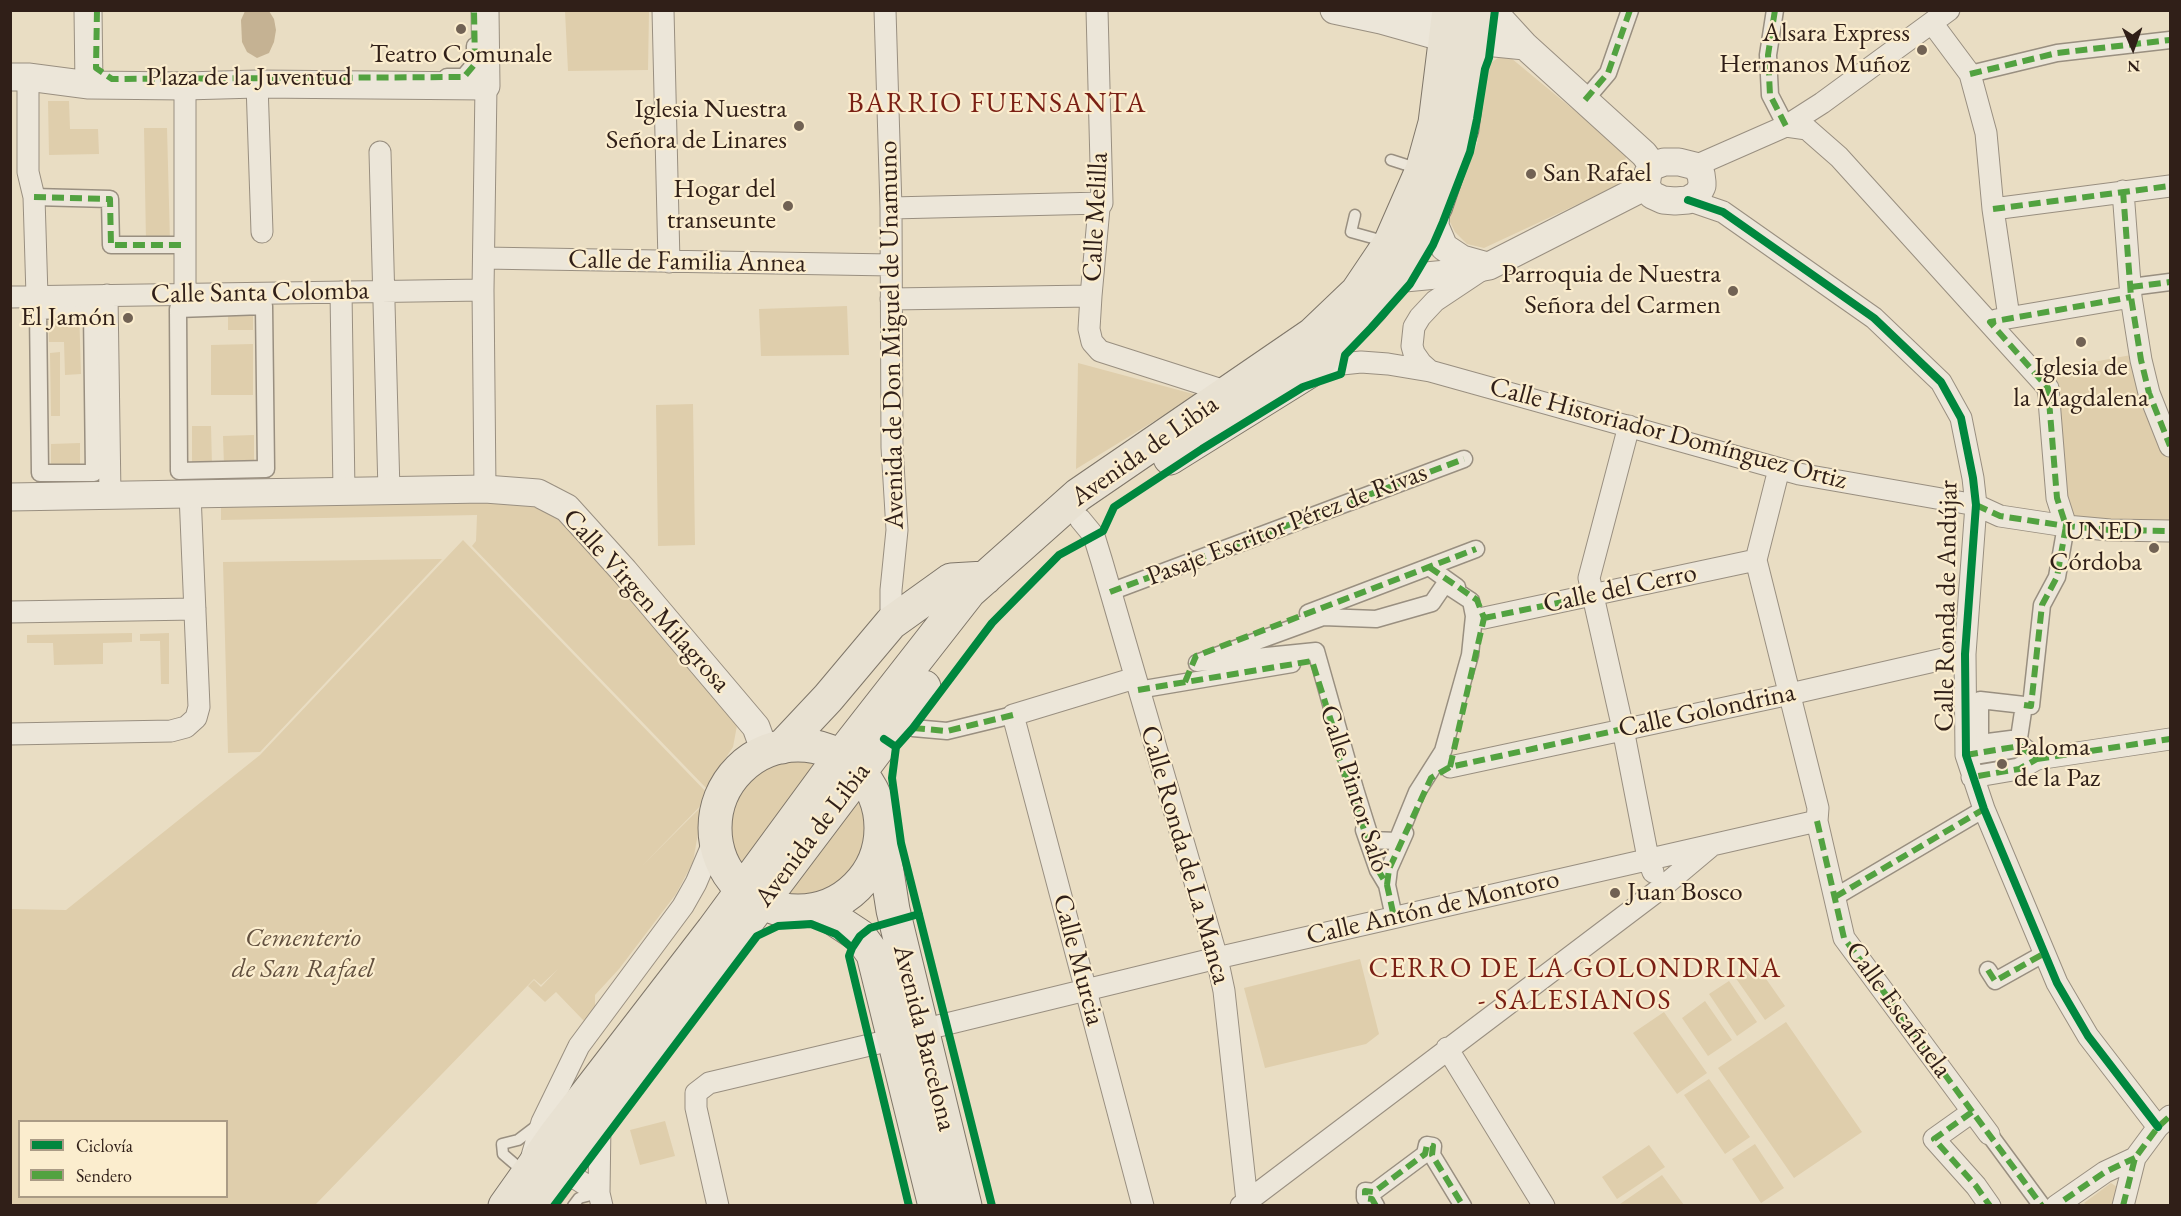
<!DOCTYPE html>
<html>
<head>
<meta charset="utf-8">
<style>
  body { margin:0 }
  #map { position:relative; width:2181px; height:1216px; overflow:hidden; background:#e9ddc3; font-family:"EB Garamond",serif }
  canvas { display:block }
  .frame { position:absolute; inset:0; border:12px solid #301f18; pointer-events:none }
  .legend { position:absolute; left:18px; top:1120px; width:210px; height:78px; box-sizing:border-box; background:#fbedce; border:2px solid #aa9b85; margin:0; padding:8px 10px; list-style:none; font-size:18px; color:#301f18 }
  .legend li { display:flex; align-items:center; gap:12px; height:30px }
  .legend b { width:30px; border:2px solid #aa9b85 }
  .north { position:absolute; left:2103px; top:18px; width:60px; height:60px; -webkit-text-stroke:4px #fbedce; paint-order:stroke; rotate:178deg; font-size:16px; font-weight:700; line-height:24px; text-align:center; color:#301f18 }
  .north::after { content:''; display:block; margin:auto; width:21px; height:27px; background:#301f18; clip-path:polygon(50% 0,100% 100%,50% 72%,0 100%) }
</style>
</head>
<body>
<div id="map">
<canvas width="2181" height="1216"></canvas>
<div class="frame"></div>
<ul class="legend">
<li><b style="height:8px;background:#00873e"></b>Ciclovía</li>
<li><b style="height:8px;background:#52a240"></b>Sendero</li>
</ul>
<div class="north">N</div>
</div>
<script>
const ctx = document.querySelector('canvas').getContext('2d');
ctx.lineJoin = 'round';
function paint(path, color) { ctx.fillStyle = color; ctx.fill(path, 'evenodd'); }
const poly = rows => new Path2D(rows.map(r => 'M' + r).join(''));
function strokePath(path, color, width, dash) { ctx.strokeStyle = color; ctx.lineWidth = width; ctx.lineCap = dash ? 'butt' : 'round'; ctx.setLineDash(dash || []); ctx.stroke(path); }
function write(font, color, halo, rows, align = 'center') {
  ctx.font = font + ' "EB Garamond",serif'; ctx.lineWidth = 4.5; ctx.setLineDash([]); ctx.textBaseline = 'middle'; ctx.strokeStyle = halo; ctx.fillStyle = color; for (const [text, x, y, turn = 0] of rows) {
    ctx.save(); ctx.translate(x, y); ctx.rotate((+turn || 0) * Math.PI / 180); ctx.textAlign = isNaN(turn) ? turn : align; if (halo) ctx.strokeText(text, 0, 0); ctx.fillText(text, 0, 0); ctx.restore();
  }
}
paint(poly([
  [565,11,649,11,648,70,568,71],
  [1501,56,1511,58,1627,154,1617,186,1484,248,1467,244,1455,232,1448,218,1477,144,1486,71,1489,64],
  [48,101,69,101,70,129,98,129,99,154,49,155],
  [144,128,167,128,170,242,146,242],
  [847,306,849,355,761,356,759,309],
  [79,309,81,374,65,375,64,342,49,342,48,310],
  [228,310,253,310,253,330,228,330],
  [253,344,253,395,211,395,211,345],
  [60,352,60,416,51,416,50,353],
  [2131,355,2170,458,2170,528,2065,520,2050,370],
  [1078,363,1197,395,1076,469],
  [693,404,695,545,658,546,656,405],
  [192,426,211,426,212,465,192,465],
  [254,435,254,466,224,466,223,436],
  [80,443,80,471,51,472,51,444],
  [523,502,557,514,738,720,733,747,715,774,708,790,472,546,476,541,477,515,221,520,221,504],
  [463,540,710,796,642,866,703,805,693,862,676,894,619,969,595,995,595,1009,584,1021,556,992,545,1002,528,986,534,980,541,987,558,969,541,985,534,979,315,1205,11,1206,11,909,66,910,260,755],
  [20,1122,226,1122,226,1196,20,1196],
  [442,559,260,752,228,753,223,562],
  [132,633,132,642,103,643,103,664,54,665,53,643,27,643,27,635],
  [169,633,169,684,161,684,160,641,140,641,140,634],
  [806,758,823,762,742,872,730,845,728,828,731,806,739,790,750,776,767,765,786,759],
  [858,789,866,805,870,824,869,841,857,870,847,881,831,892,815,897,795,899,779,896],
  [1360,959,1379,1034,1366,1044,1265,1068,1244,988],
  [1755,963,1785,1006,1765,1020,1735,977],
  [1729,981,1757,1022,1737,1036,1709,994],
  [1705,1001,1732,1040,1708,1056,1682,1018],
  [1664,1012,1707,1073,1677,1094,1633,1033],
  [1786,1022,1862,1132,1794,1178,1718,1068],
  [1709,1079,1750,1137,1725,1154,1684,1095],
  [665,1121,675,1156,640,1165,630,1130],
  [1755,1144,1784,1188,1761,1203,1732,1159],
  [1649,1145,1665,1167,1617,1199,1602,1177],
  [1662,1175,1684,1205,1621,1205,1620,1204],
  [2111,1183,2117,1187,2112,1205,2087,1205,2084,1203]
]), '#dfceac');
paint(poly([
  [245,11,269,11,274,19,276,30,274,42,269,53,257,58,247,52,242,42,241,20]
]), '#c5b293');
const service = poly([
  [1391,160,1419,169],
  [1355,215,1351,232,1387,242],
  [524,1172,503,1154,502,1144,518,1140,539,1124],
  [573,1206,579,1198,599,1193]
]);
const pedestrian = poly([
  [1775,10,1768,55,1770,95,1786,126],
  [1970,74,2057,53,2170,40],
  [447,77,464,77,475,64,475,46],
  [1585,100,1608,73,1630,10],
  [34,197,110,199,111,245,185,245],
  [2131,287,2170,282],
  [264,306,266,469,179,471,178,309,264,306],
  [79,309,92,311,94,473,40,473,38,311,79,309],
  [1429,567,1457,587],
  [1445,584,1471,601,1474,616,1470,655,1443,751,1417,792,1397,841,1371,840,1355,789,1316,651,1197,663,1323,617,1376,619,1432,603,1445,584],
  [1110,592,1464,459],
  [1308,613,1476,549],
  [1138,690,1292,664],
  [1980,700,2024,705,2019,738,1980,743,1980,700],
  [2024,705,2031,706,2042,605,2057,577,2066,526],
  [913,728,947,731,1013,715],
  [1364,830,1378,870,1387,885,1394,917],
  [1387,885,1389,869,1405,833],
  [1835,897,1984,809],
  [1988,970,1995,981,2045,953],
  [1989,1134,2042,1206],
  [1376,1206,1372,1199,1365,1198,1365,1191,1374,1192,1425,1154,1427,1145,1433,1146,1432,1155,1463,1206]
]);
const minor = poly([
  [663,10,669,262],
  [885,10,891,208,892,447,897,530,891,590,891,623],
  [1932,23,1970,74,1986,133,1993,209,2009,317],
  [28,77,28,172,34,197,37,296],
  [257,84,262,232],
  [185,86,185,294],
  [1786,126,1807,129,1839,157,2048,388,2057,498,2066,526],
  [380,152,389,491],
  [1695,166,1786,126,1822,103,1949,10],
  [2123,191,2131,297,2141,360,2149,393,2170,446],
  [1688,200,1723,212,1874,318,1941,382,1961,418,1973,478,1976,505,1965,654,1966,755,1984,809,2057,983,2088,1036,2158,1127],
  [891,208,1102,203],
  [1993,209,2170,186],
  [484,258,891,265],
  [341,292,344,492],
  [107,295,110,495],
  [1091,296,1089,329,1092,342,1100,351,1228,392],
  [10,297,483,290],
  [891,299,1091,296,1099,208,1102,203,1097,10],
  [1996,320,2131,297],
  [1312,371,1342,364,1361,362,1388,364,1430,371,1799,474,1976,505,2000,516,2066,526,2110,530,2170,531],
  [1430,371,1421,363,1414,353,1412,346,1414,327,1420,317,1435,301,1480,271],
  [1629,426,1589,578,1623,729,1648,858,1653,872],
  [1779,469,1756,560,1818,808,1817,821,1844,938,1989,1134],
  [485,489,483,290,486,86],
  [1080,519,1094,536,1102,562,1217,958,1224,991,1247,1201],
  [10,612,195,609],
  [1484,618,1756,560],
  [1135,678,1013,715,1143,1206],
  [10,734,171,731,186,727,196,718,199,707,190,494],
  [1966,755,2020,746,2037,759,2019,769,1972,777],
  [2037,759,2170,739],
  [1450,767,1790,694,1965,654],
  [922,1030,1217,958,1817,821],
  [1447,1048,1544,1206],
  [1972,1112,1934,1139,1976,1186,1990,1206],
  [600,1123,599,1193,602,1206],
  [532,1156,542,1122,579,1046,683,906,696,883,716,836],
  [551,1171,563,1172,575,1178,599,1193],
  [718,1206,696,1108,696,1093,709,1083,895,1039],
  [1241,1206,1660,889,1710,847],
  [2056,1206,2105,1172,2135,1158],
  [2123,1206,2135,1158,2158,1127,2170,1116]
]);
const tertiary = poly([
  [88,10,89,85],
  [1334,10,1381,20,1445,38,1525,46],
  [1492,10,1525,46,1644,154,1653,166],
  [1385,19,1427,10],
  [10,77,28,77,89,85,185,86,257,84,486,86,485,10],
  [1664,162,1679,162,1695,166,1701,174,1702,182,1702,186,1698,194,1688,200,1675,201,1663,200,1652,195,1646,186,1648,173,1653,166,1664,162],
  [1436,206,1435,226,1444,247,1462,259,1487,266],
  [1380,284,1394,279,1447,274,1489,266,1646,186],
  [10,497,485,489,538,493,567,508,624,571,756,727,765,752]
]);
const primary = poly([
  [1170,458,1308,372,1372,307,1394,279,1417,244,1436,206,1462,129,1477,10],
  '715 828a83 83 0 1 1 166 0a83 83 0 1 1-166 0Z',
  [782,747,828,698,891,623,951,580,985,578],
  [882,840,893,910,965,1206],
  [819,909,860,936,873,954,935,1206],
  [505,1206,556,1134,713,930,840,757,969,592,1078,495,1313,334,1357,292,1390,243,1422,170,1435,123,1449,10],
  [538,1206,731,943,924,687]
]);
strokePath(service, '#998f80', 13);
strokePath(pedestrian, '#998f80', 19);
strokePath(minor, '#998f80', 23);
strokePath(tertiary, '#998f80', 29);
strokePath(primary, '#7f7669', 35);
strokePath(service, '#ece6d9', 10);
strokePath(pedestrian, '#ece6d9', 16);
strokePath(minor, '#ece6d9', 21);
strokePath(tertiary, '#ece6d9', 27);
strokePath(primary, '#e8e1d2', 33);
strokePath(poly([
  [97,10,96,68,112,79,464,77,475,64,474,10],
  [1775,10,1768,55,1770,95,1786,126],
  [1970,74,2057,53,2170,40],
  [1585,100,1608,73,1630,10],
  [2123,191,2131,297,2141,360,2149,393,2170,446],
  [34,197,110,199,111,245,185,245],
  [1993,209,2170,186],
  [2131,287,2170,282],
  [1976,505,2000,516,2066,526,2110,530,2170,531],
  [1429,567,1477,600,1484,618],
  [1110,592,1464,459],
  [1484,618,1592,596],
  [1185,682,1196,656,1476,549],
  [1138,690,1312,661,1333,727,1330,732,1378,870,1387,885,1394,917],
  [2024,705,2031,706,2042,605,2057,577,2066,526,2057,498,2048,388,1990,322,2131,297],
  [913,728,947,731,1013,715],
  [1966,755,2020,746,2037,759,2019,769,1972,777],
  [2037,759,2170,739],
  [1450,767,1484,618],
  [1817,821,1844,938,2042,1206],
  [1387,885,1389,869,1431,778,1450,767,1623,729],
  [1835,897,1984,809],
  [1988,970,1995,981,2045,953],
  [1972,1112,1934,1139,1976,1186,1990,1206],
  [2064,1200,2105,1172,2135,1158],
  [1376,1206,1372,1199,1365,1198,1365,1191,1374,1192,1425,1154,1427,1145,1433,1146,1432,1155,1463,1206],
  [2123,1206,2135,1158,2158,1127,2170,1116]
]), '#52a240', 6, [12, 6]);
strokePath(poly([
  [1688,200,1723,212,1874,318,1941,382,1961,418,1973,478,1976,505,1965,654,1966,755,1984,809,2057,983,2088,1036,2158,1127],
  [884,739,896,747,892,778,901,843,992,1206],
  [896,747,913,728,992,623,1059,555,1103,531,1114,507,1202,449,1303,387,1341,374,1345,355,1371,328,1410,284,1433,245,1443,222,1470,152,1477,119,1485,69,1489,58,1495,10],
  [852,948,860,936,870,928,919,914],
  [554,1206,757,936,778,926,811,924,836,934,852,948,849,956,909,1206]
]), '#00873e', 8);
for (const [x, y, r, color] of [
  [461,29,6,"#716254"],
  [1922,50,6,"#716254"],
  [799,126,6,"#716254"],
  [1531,174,6,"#716254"],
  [788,206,6,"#716254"],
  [1733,291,6,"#716254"],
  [128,318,6,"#716254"],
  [2081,342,6,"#716254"],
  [2154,548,6,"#716254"],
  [2002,764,6,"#716254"],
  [1615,893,6,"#716254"]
]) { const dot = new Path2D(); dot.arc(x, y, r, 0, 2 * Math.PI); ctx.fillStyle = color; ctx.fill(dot); strokePath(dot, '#fbedce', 2); }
write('27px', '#301f18', '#fbedce', [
  ["Alsara Express",1910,34],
  ["Hermanos Muñoz",1910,65],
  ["Teatro Comunale",461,55,"center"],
  ["Iglesia Nuestra",787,110],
  ["Señora de Linares",787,141],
  ["San Rafael",1543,174,"left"],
  ["Hogar del",776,190],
  ["transeunte",776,221],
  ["Parroquia de Nuestra",1721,275],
  ["Señora del Carmen",1721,306],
  ["El Jamón",116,318],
  ["Iglesia de",2081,368,"center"],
  ["la Magdalena",2081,399,"center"],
  ["UNED",2142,532],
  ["Córdoba",2142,563],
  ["Paloma",2014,748,"left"],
  ["de la Paz",2014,779,"left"],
  ["Juan Bosco",1627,893,"left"]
], 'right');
write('27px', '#301f18', '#fbedce', [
  ["Plaza de la Juventud",249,78],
  ["Calle Melilla",1096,217,-87],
  ["Calle de Familia Annea",687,262,1],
  ["Calle Santa Colomba",260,293,-1],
  ["Avenida de Don Miguel de Unamuno",892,335,-91],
  ["Calle Historiador Domínguez Ortiz",1668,434,15],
  ["Avenida de Libia",1145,451,-35],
  ["Pasaje Escritor Pérez de Rivas",1287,525,-21],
  ["Calle del Cerro",1620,589,-12],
  ["Calle Virgen Milagrosa",646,601,48],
  ["Calle Ronda de Andújar",1947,606,-89],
  ["Calle Golondrina",1707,711,-12],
  ["Calle Pintor Saló",1354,789,72],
  ["Avenida de Libia",813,835,-53],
  ["Calle Ronda de La Manca",1185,855,74],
  ["Calle Antón de Montoro",1433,908,-13],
  ["Calle Murcia",1078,960,75],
  ["Calle Escañuela",1898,1010,54],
  ["Avenida Barcelona",924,1038,76]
]);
write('italic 27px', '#62503f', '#fbedce', [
  ["Cementerio",303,939],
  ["de San Rafael",303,970]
]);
ctx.letterSpacing = '1.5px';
write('28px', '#7a1f14', '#fbedce', [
  ["BARRIO FUENSANTA",997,104],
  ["CERRO DE LA GOLONDRINA",1575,969],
  ["- SALESIANOS",1575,1001]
]);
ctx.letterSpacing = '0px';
</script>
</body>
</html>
